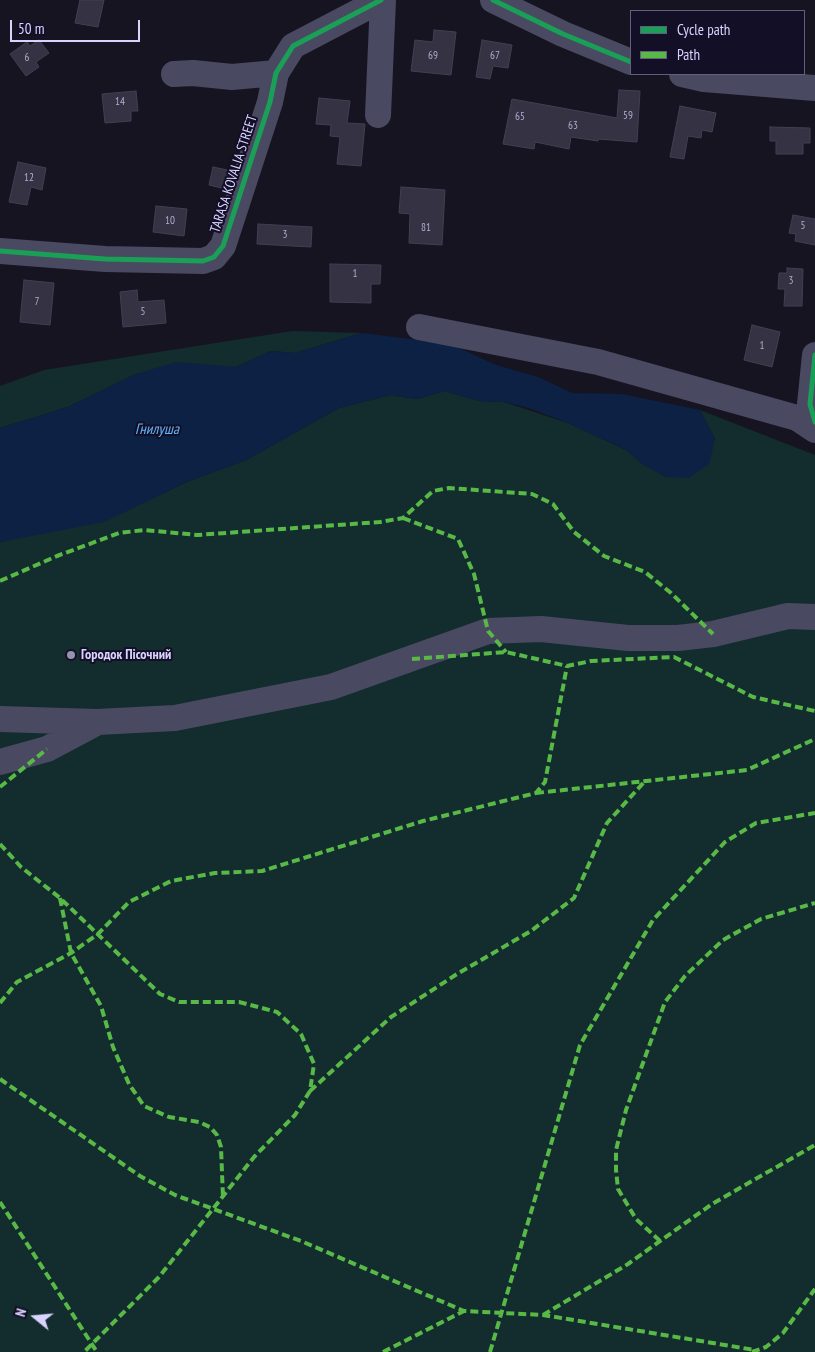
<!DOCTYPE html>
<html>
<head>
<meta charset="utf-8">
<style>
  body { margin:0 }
  #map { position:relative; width:815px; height:1352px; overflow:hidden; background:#161421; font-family:"PT Sans Narrow",sans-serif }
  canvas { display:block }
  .legend { position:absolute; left:630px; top:10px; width:175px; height:65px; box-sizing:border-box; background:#130f26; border:1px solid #625e7d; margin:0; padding:6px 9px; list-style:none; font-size:15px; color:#d9d4ff }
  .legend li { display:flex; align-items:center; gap:10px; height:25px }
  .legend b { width:25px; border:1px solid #625e7d }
  .north { position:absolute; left:10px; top:1292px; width:50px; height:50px; -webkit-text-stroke:4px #130f26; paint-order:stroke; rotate:287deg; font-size:14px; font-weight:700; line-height:20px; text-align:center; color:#d9d4ff }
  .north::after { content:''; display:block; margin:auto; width:18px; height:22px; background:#d9d4ff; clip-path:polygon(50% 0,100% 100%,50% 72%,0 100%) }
  .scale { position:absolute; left:10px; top:20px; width:130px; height:22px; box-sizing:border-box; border:2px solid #d9d4ff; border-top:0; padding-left:6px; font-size:15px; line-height:18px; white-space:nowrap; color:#d9d4ff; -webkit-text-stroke:4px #130f26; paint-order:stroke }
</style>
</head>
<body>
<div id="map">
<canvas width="815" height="1352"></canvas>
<ul class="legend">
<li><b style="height:6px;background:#1a9f57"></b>Cycle path</li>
<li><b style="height:6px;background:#58b947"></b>Path</li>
</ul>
<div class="north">N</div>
<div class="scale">50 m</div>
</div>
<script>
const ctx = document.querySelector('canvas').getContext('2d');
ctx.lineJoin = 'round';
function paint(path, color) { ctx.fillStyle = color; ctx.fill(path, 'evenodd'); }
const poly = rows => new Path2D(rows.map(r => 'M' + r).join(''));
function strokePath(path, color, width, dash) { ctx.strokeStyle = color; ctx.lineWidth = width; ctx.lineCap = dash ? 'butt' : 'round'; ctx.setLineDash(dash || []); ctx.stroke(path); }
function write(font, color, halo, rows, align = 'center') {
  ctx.font = font + ' "PT Sans Narrow",sans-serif'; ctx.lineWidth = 4; ctx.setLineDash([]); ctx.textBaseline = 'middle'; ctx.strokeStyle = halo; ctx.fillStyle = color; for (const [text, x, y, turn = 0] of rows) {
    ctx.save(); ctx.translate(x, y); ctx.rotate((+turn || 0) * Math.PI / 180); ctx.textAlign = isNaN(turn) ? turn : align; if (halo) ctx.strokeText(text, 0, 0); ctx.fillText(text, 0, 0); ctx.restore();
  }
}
paint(poly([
  [292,331,362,333,295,353,271,351,236,367,207,366,136,374,68,407,0,428,0,386,44,370],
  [445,391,479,401,504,402,568,423,626,450,645,466,715,439,700,410,815,455,815,1352,0,1352,0,542,147,501,189,481,246,460,339,408,390,395,417,399]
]), '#132c2d');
paint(poly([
  [362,333,451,344,496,365,538,377,572,393,622,394,700,410,715,439,709,464,689,478,666,477,645,466,626,450,568,423,529,408,504,402,479,401,445,391,417,399,390,395,339,408,246,460,189,481,104,522,0,542,0,428,68,407,136,374,176,362,236,367,271,351,295,353]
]), '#0d2144');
const building = poly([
  [80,0,104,0,98,27,75,23,80,0],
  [434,30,456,32,451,75,411,71,415,40,433,42,434,30],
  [39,40,49,53,36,62,39,67,26,76,10,54,27,42,30,46,39,40],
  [482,40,512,45,508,68,493,66,490,79,476,77,482,40],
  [619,90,640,91,637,142,598,139,598,141,571,137,569,149,535,142,534,149,503,144,512,99,617,118,619,90],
  [136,91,138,111,131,111,131,121,105,123,102,94,136,91],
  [319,98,350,101,347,123,365,124,361,166,337,164,340,137,330,136,331,125,316,124,319,98],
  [680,106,716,113,712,132,702,130,701,138,688,136,684,159,670,157,680,106],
  [770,127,810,128,810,143,803,143,803,154,776,154,776,141,770,141,770,127],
  [18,162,46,168,42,190,31,187,27,205,9,202,18,162],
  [213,167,232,171,226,189,209,185,213,167],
  [401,187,445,190,442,245,409,243,410,214,399,213,401,187],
  [156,206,187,209,184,236,153,232,156,206],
  [793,215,815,219,815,245,795,241,796,234,789,233,793,215],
  [258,224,312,227,311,247,257,244,258,224],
  [330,264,381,265,380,284,371,284,371,303,330,302,330,264],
  [787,268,803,269,802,306,784,306,785,289,778,289,779,273,787,273,787,268],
  [24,280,54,283,50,325,20,322,24,280],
  [137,290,138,302,164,300,166,323,123,327,120,292,137,290],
  [752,325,780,332,772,367,744,360,752,325]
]);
paint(building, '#343243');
strokePath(building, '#433f54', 1);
strokePath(poly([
  [493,0,563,34,631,62],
  [174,74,193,73,232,77,276,73],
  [682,74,704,79,815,88],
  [378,115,383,0],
  [0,251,105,259,203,261,214,257,223,246,270,102,276,73,293,46,381,0],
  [419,327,598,362,797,418,815,430],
  [815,355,810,404,815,422],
  [0,719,97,722,175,718,331,687,488,631,541,629,628,638,678,638,713,634,788,616,815,617],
  [0,762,47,749,96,723]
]), '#4a4962', 26);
strokePath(poly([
  [403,518,458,539,474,574,488,631,506,652],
  [0,581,57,556,119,533,144,530,197,535,380,522,403,518,433,491,449,488,532,494,553,504,574,532,604,556,645,572,671,593,713,634],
  [412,659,506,652,567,666,591,661,674,657,753,697,815,711],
  [0,787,47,749],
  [536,793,747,770,815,739],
  [0,844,21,867,60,898,160,994,179,1002,239,1002,277,1012,301,1034,314,1064,310,1091,295,1115,254,1157,159,1277,84,1352],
  [60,898,71,953,101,1006,113,1047,129,1084,144,1106,169,1117,199,1122,210,1127,217,1135,221,1147,223,1198],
  [0,1003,17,982,71,953,98,934,129,902,171,881,215,873,262,871,423,821,536,793,545,782,567,666],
  [0,1079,140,1176,175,1195,301,1241,464,1311,543,1315,755,1350],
  [310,1091,391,1017,457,974,531,931,574,898,607,823,645,781],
  [0,1202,97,1352],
  [660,1241,636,1219,618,1189,616,1170,616,1150,626,1110,665,1002,685,976,723,940,761,919,815,903],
  [543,1315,628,1264,712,1204,815,1145],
  [383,1352,464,1311],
  [490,1352,580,1045,653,920,725,842,756,823,815,813],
  [752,1352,766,1347,783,1333,815,1289]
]), '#58b947', 4, [8, 4]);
strokePath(poly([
  [493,0,563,34,631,62],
  [0,251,105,259,203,261,214,257,223,246,270,102,276,73,293,46,381,0],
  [815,355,810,404,815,422]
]), '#1a9f57', 5);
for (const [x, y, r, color] of [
  [71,655,5,"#9591b1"]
]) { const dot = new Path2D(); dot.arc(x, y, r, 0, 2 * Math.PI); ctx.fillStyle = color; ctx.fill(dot); strokePath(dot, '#130f26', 2); }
write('11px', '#b0acd0', null, [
  ["69",433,56],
  ["67",495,56],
  ["6",27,58],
  ["14",120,102],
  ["59",628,116],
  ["65",520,117],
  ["63",573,126],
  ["12",29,178],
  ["10",170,221],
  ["5",803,226],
  ["81",426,228],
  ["3",285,235],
  ["1",355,274],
  ["3",791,281],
  ["7",37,302],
  ["5",143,312],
  ["1",762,346]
]);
write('14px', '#d9d4ff', '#130f26', [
  ["TARASA KOVALIA STREET",234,174,-72]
]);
write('bold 14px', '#d9d4ff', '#130f26', [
  ["Городок Пісочний",81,655]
], 'left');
write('italic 15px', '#62b6ff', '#130f26', [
  ["Гнилуша",157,430]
]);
</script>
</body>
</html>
